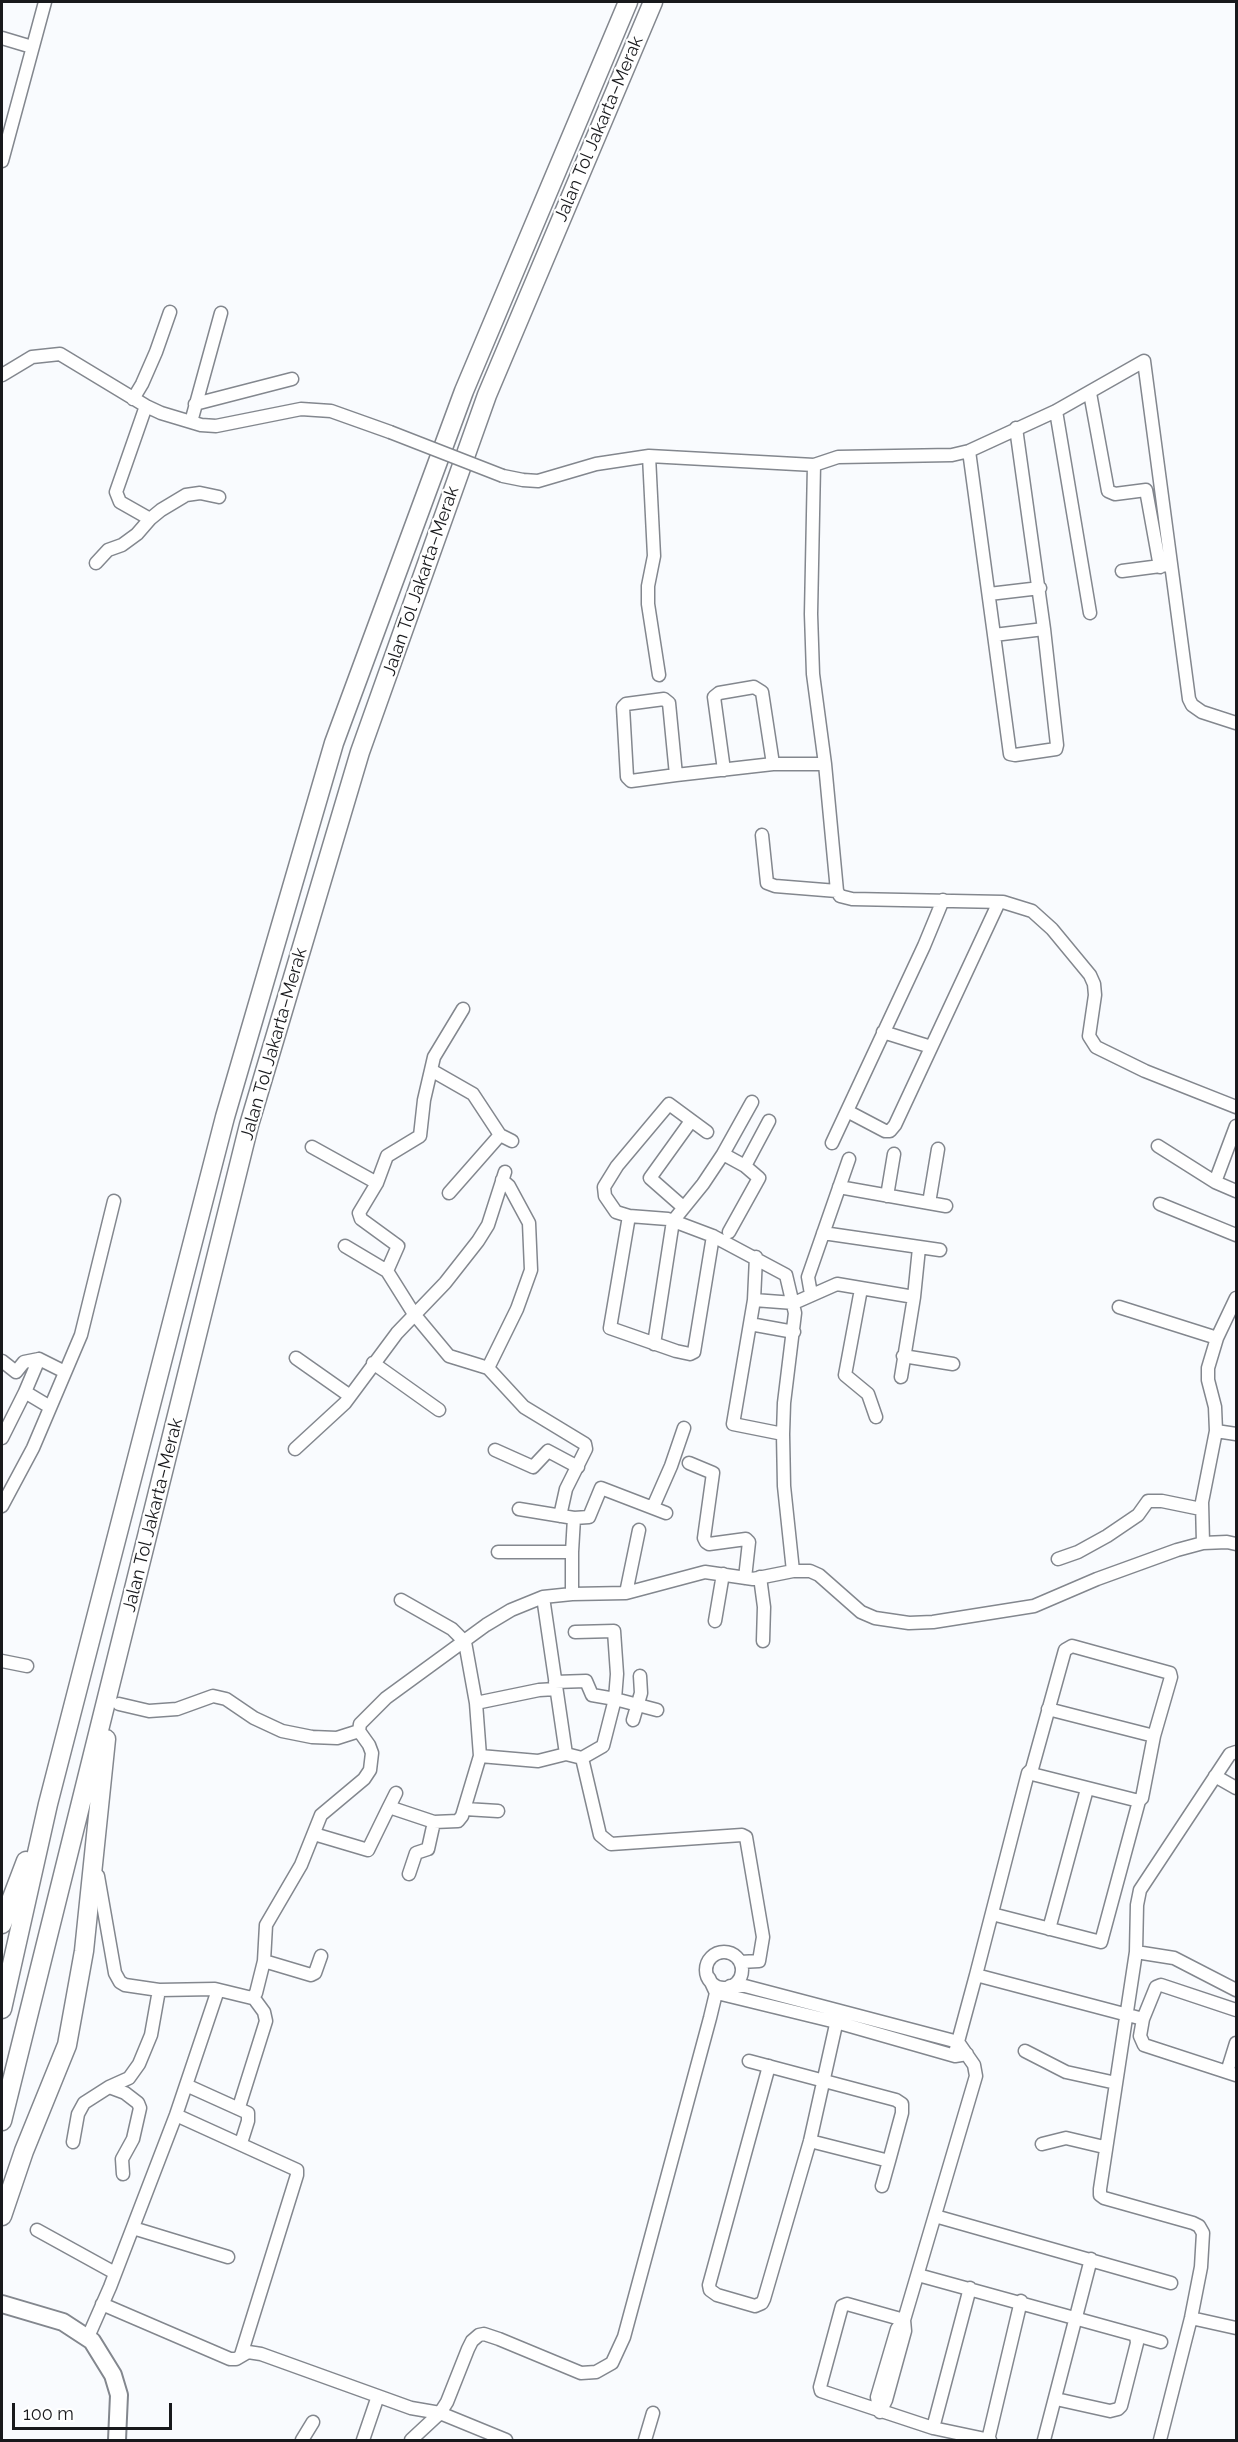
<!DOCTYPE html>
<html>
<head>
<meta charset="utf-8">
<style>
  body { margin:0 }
  #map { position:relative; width:1238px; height:2442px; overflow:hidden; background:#f9fbfe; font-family:Raleway,sans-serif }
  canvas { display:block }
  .frame { position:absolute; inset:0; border:3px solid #18191c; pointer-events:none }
  .scale { position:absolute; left:12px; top:2403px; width:160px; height:27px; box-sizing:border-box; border:3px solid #18191c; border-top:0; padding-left:8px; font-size:18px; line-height:21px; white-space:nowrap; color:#18191c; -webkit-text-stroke:4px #fff; paint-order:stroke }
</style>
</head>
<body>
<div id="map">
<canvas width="1238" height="2442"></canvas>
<div class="frame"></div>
<div class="scale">100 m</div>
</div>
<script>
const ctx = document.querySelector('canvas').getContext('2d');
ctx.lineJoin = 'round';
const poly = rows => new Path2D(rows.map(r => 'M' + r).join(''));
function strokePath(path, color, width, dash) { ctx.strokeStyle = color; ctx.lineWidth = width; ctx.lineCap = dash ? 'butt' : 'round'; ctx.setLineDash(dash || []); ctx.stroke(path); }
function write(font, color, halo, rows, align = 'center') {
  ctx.font = font + ' Raleway,sans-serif'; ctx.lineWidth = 4.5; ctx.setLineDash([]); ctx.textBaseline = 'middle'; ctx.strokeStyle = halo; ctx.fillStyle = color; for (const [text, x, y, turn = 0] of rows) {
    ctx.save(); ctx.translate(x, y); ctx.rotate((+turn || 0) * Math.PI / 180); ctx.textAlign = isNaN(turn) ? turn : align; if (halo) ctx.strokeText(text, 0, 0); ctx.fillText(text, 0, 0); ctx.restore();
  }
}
const minor = poly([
  [2,38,32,47],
  [2,161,45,2],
  [2,375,32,357,60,354,146,406,161,413,201,425,216,426,301,409,331,411,390,432],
  [1090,393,1108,491,1115,494,1146,490,1160,567],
  [133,399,142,384,156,352,170,312],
  [195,404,292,379],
  [146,406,116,492,120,502,150,519,161,510,186,495,200,493,219,497],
  [1056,411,1090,613],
  [191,422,221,313],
  [1016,428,1044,629],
  [969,451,994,635,1044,629,1057,745,1056,749,1015,755,1010,754,994,635],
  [649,456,654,556,648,586,648,604,659,675],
  [814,465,811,614,813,674,825,764,837,891,840,896,852,899,1003,902,1032,911,1052,929,1090,975,1094,984,1095,995,1089,1036,1096,1047,1145,1071,1236,1107],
  [503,476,523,480,538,481,596,464,649,456,814,465,838,457,952,455,969,451,1056,411,1144,361,1189,699,1192,705,1202,712,1236,723],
  [96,563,108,550,122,545,137,534,150,519],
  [1122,571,1168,565],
  [989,594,1040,588],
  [664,699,669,703,676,775,631,781,627,777,623,707,626,704,664,699],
  [724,770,714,697,719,693,754,687,762,692,773,764],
  [676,775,773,764,825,764],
  [762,835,767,883,775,886,837,891],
  [883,1032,931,1047],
  [431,1070,473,1094,500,1135,512,1141],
  [847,1111,885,1131,890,1131,895,1125,999,902],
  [1236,1126,1215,1182,1236,1191],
  [832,1143,924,946,943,900],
  [1158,1146,1215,1182],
  [312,1147,377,1183],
  [723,1154,752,1102],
  [745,1166,769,1121],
  [839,1187,946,1206],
  [449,1193,500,1135],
  [887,1196,894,1154],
  [929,1203,938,1149],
  [1160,1204,1236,1235],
  [683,1207,650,1178,691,1121],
  [629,1216,616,1212,605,1196,604,1187,617,1166,669,1104,707,1132],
  [823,1233,940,1250],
  [713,1236,694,1352,690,1354,676,1351,610,1328,629,1216,668,1219,713,1236,786,1275,795,1313,784,1403,783,1434,784,1486,793,1571],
  [345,1246,387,1271,414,1314,449,1356,488,1368,524,1407,585,1444,586,1449,566,1489,560,1516],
  [387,1271,398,1246,361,1219,359,1213,377,1183,387,1156,420,1136,424,1100,434,1057,463,1009],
  [861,1289,845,1375,868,1394,876,1417],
  [811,1294,808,1277,849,1159],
  [754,1300,756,1257],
  [1119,1307,1217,1338],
  [750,1324,794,1332],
  [654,1344,673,1221,703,1184,723,1154,745,1166,759,1178,729,1232],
  [903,1356,953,1364],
  [296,1358,350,1396],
  [2,1361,16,1372,24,1362,39,1359],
  [373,1363,439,1410],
  [488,1368,517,1309,531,1270,529,1223,509,1186,502,1180],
  [901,1377,914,1297,919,1248],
  [25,1392,39,1359,65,1372],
  [1216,1431,1236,1434],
  [783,1434,733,1424,754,1300,794,1303,837,1284,914,1297],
  [2,1438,25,1392,50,1407],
  [295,1449,345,1403,397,1333,445,1283,478,1241,488,1225,505,1172],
  [495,1450,533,1467,548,1451,578,1467],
  [689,1463,713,1473,704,1538,706,1542,709,1544,746,1539,749,1542,745,1578],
  [2,1506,33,1448,81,1335,114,1201],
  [653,1507,671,1466,684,1428],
  [519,1509,574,1518,589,1517,601,1488,666,1513],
  [1203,1543,1202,1502,1216,1431,1215,1407,1208,1380,1208,1368,1217,1338,1236,1298],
  [498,1552,572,1552],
  [1058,1559,1078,1552,1107,1536,1138,1515,1148,1501,1162,1501,1201,1509],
  [760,1577,764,1607,763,1641],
  [626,1593,639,1530],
  [572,1594,572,1552,574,1518],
  [543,1597,566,1754,582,1758,600,1835,611,1844,742,1835,746,1837,763,1937,759,1961,740,1962],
  [715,1621,723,1574],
  [575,1632,614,1631,617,1674,615,1699,657,1710],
  [2,1661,27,1666],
  [555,1682,586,1681,592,1695,615,1699,603,1746,582,1758],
  [476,1703,539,1690,556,1689],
  [119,1704,149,1711,177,1709,213,1696,226,1699,254,1718,282,1731,312,1737,337,1738,359,1731],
  [1048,1709,1154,1736],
  [633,1720,641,1693,640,1676],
  [480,1756,538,1761,566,1754],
  [1215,1776,1236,1788],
  [389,1807,396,1793],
  [465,1809,498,1811],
  [314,1834,368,1850,389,1807,434,1822,458,1821,462,1816,480,1756,476,1703,465,1642,452,1629,401,1600],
  [409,1874,416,1853,428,1849,434,1822],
  [98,1876,115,1973,120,1982,125,1985,159,1990,215,1989,252,1998,256,1993,264,1961,266,1925,301,1865,321,1815,364,1779,370,1770,372,1753,369,1745,359,1731,360,1724,386,1698,486,1625,511,1610,543,1597,572,1594,626,1593,705,1572,753,1579,793,1571,810,1571,819,1575,861,1612,875,1618,909,1623,933,1622,1034,1606,1097,1579,1177,1550,1203,1543,1227,1542,1236,1544],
  [992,1914,1101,1942,1139,1801],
  [1049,1929,1087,1789],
  [1136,1952,1174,1958,1236,1990],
  '706 1970a18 18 0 1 1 36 0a18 18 0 1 1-36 0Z',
  [264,1961,311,1975,315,1973,321,1956],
  [976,1975,1028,1773,1032,1769,1065,1650,1072,1646,1170,1673,1171,1677,1154,1736,1142,1798,1139,1801,1028,1773],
  [717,1993,836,2022,955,2056,967,2054],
  [721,1994,730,1986,745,1986,958,2042,974,2065,976,2076,904,2320,905,2331,886,2400,880,2412],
  [1236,2010,1161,1985,1156,1987,1143,2019,1140,2036,1144,2045,1236,2075],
  [956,2049,976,1975,1143,2019],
  [1025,2051,1066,2072,1116,2083],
  [749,2061,896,2100,902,2104,902,2113,889,2161,810,2141],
  [769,2066,709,2285,710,2290,717,2295,755,2306,762,2303,764,2299,810,2141,839,2011],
  [1227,2072,1236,2043],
  [186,2085,248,2113,248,2121,241,2143],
  [109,2087,129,2078,139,2064,151,2035,159,1990],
  [239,2107,266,2021,264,2012,253,1997],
  [176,2115,297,2170,297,2175,241,2355],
  [73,2142,78,2114,84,2103,109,2087,125,2093,138,2103,140,2108,133,2139,122,2159,123,2174],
  [1042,2144,1066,2138,1104,2147],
  [882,2186,889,2161],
  [935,2216,1171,2283],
  [133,2228,228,2257],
  [37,2230,115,2273],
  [918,2275,1136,2335,1137,2343,1121,2406,1118,2409,1110,2411,1056,2399],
  [102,2304,230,2359,236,2359,248,2352,261,2354,411,2408,440,2413,506,2440],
  [1191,2318,1236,2328],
  [904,2320,847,2304,842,2306,820,2387,821,2391,933,2428,990,2440],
  [1136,2335,1161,2342],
  [88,2337,110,2287,176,2115,218,1990],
  [880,2412,877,2397,897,2329,904,2320],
  [933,2428,970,2288],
  [302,2440,313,2422],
  [363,2440,378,2396],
  [411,2440,440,2413,447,2402,468,2349,472,2341,479,2335,484,2334,499,2339,581,2373,596,2372,612,2363,624,2337,710,2018,716,1993,709,1978],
  [645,2440,653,2413],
  [988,2440,1021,2301],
  [1044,2440,1091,2259],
  [1160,2440,1191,2318,1201,2267,1203,2233,1199,2226,1193,2223,1104,2198,1100,2195,1100,2189,1136,1952,1137,1905,1140,1890,1230,1754,1236,1752]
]);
const major = poly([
  [2,2304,63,2322,92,2341,113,2375,119,2395,117,2440]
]);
const highway = poly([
  [2,1924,26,1861],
  [2,2009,48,1804,225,1117,334,743,464,391,628,2],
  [2,2121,249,1125,360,752,487,395,653,2],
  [2,2216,24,2151,67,2045,84,1951,106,1739]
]);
strokePath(minor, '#83878e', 15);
strokePath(major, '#83878e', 20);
strokePath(highway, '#83878e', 21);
strokePath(minor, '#fff', 12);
strokePath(major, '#fff', 16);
strokePath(highway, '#fff', 18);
const minorBridge = poly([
  [390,432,503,476]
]);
strokePath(minorBridge, '#83878e', 15, []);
strokePath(minorBridge, '#fff', 12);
write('18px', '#18191c', '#fff', [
  ["Jalan Tol Jakarta–Merak",599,129,-67],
  ["Jalan Tol Jakarta–Merak",421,581,-71],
  ["Jalan Tol Jakarta–Merak",274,1044,-74],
  ["Jalan Tol Jakarta–Merak",153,1515,-76]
]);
</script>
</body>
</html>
